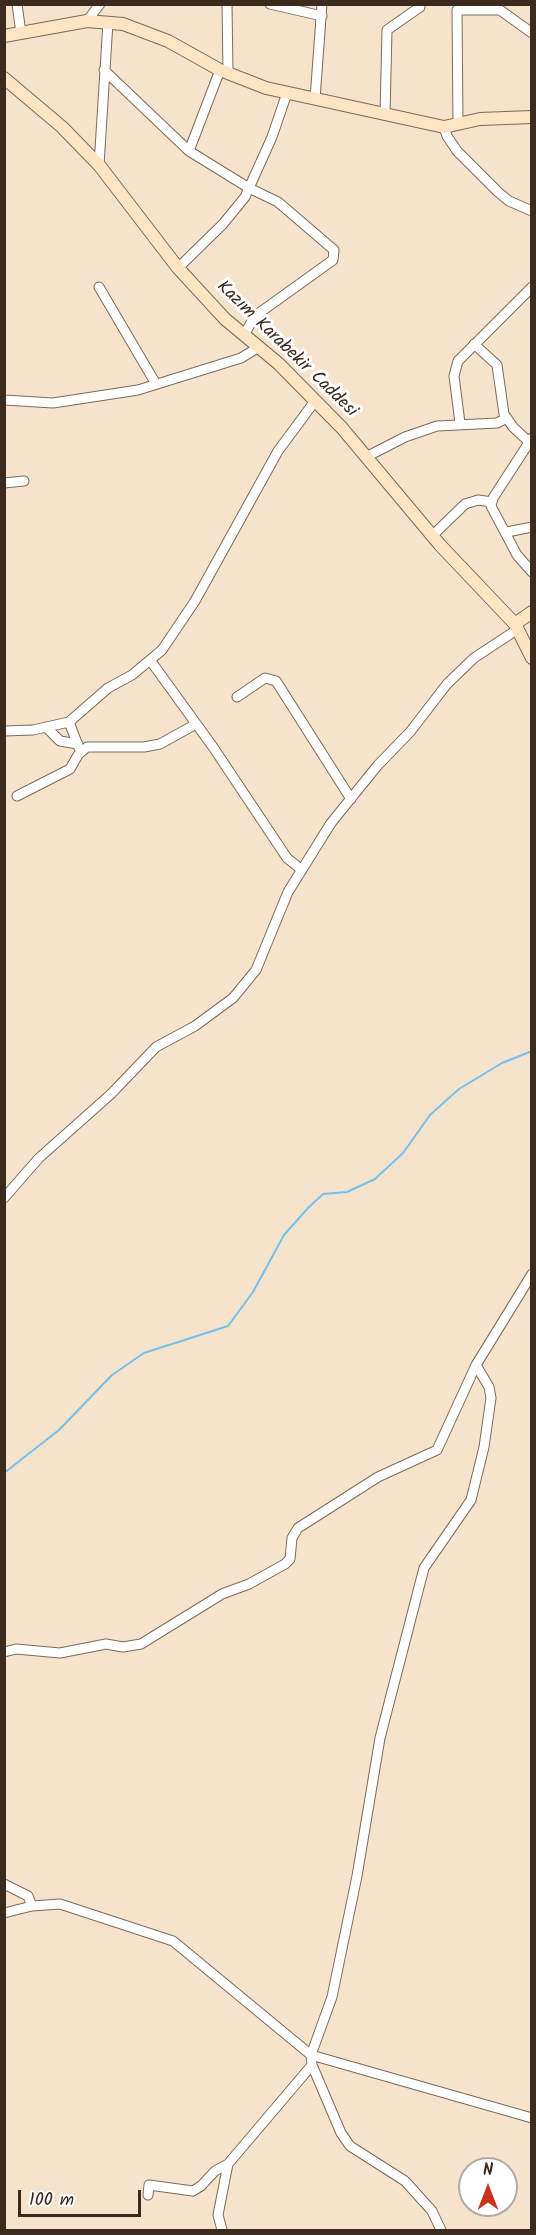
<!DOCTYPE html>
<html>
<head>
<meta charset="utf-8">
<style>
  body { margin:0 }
  #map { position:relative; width:536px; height:2235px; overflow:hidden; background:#f5e3cb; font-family:Kalam,sans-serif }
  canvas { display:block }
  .frame { position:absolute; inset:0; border:6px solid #3b2a1e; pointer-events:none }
  .north { position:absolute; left:458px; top:2157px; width:60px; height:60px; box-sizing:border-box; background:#fff; border:2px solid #b1aaa5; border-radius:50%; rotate:0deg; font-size:16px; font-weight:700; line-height:24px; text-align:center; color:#3b2a1e }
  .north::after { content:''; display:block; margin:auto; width:21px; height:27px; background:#c8321e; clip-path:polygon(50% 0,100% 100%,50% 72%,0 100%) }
  .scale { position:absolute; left:18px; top:2190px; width:123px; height:27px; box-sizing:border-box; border:3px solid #3b2a1e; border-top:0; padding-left:8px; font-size:18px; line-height:21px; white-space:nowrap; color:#3b2a1e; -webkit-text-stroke:4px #fff; paint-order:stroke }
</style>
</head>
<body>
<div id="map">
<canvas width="536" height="2235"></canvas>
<div class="frame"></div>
<div class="north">N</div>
<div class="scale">100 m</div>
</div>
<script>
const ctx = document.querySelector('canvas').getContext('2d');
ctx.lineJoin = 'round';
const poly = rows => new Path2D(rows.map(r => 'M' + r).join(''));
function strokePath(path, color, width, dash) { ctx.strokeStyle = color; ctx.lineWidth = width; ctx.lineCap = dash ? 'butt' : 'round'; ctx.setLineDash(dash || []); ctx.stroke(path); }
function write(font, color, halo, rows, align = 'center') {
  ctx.font = font + ' Kalam,sans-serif'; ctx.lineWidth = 6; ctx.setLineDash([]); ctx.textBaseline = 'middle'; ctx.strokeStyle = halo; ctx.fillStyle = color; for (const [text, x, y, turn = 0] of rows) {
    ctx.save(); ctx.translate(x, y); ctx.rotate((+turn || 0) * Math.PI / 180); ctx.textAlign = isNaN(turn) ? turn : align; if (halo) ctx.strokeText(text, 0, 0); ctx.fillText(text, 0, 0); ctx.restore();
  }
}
strokePath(poly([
  [4,1473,59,1430,112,1375,144,1353,228,1326,253,1292,284,1235,308,1208,323,1194,347,1192,375,1179,403,1153,430,1115,459,1089,502,1063,532,1051]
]), '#76c0ef', 2);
const street = poly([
  [17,4,21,33],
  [227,4,228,73],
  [270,4,322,16],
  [87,21,100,4],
  [104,70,189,151,249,188,278,202,334,250,333,260,255,316,244,335],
  [315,99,322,4],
  [385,115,387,30,420,7,419,4],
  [458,122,457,10,500,10,532,33],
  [444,127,447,136,457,151,498,192,509,201,532,211],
  [189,151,220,70],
  [99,165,108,22],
  [178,268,223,224,245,197,272,137,287,93],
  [99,287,156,384],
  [474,344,497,365,504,414,513,427,529,442],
  [4,400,53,403,138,390,241,358,259,347],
  [460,423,454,376,458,361,532,287],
  [532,438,493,498,491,506,517,555,532,572],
  [366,457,405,437,437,426,497,423,507,418],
  [4,483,24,481],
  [507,532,532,527],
  [432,536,465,504,478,500,492,502],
  [150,660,213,747,287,858,302,870],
  [237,697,265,678,276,681,351,799],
  [69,722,79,748],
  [46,727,60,741,78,744],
  [4,731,33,730,69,722,108,688,132,675,162,650,195,601,278,451,315,401],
  [17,796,70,769,78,755,87,747,144,747,160,744,196,724],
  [4,1198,39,1158,111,1094,156,1047,195,1026,233,998,256,970,288,892,331,823,378,765,410,732,447,684,474,658,518,629],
  [4,1652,16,1649,60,1653,106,1644,123,1647,141,1644,222,1594,249,1584,285,1564,290,1559,292,1538,298,1528,378,1477,437,1450,476,1365,532,1274],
  [4,1884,28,1896,32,1906],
  [4,1913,32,1906,60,1904,173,1941,311,2055,532,2118],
  [148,2195,149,2185,193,2191,201,2186,215,2171,228,2164,312,2065],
  [222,2230,218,2215,228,2164],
  [441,2230,432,2211,405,2181,350,2146,341,2133,312,2065,311,2055,332,1997,357,1876,380,1738,424,1568,471,1500,484,1447,491,1398,489,1387,476,1365]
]);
const secondary = poly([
  [4,36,87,21,123,24,168,41,220,70,266,88,444,127,480,119,532,117],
  [4,78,62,127,99,165,178,268,225,319,279,364,342,428,440,545,515,624,532,658],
  [515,624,532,612]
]);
strokePath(street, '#7c6b5b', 11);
strokePath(secondary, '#7c6b5b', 14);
strokePath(street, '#fff', 9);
strokePath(secondary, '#fde5c4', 12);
write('18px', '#3b2a1e', '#fff', [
  ["Kazım Karabekir Caddesi",286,350,44]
]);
</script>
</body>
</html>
